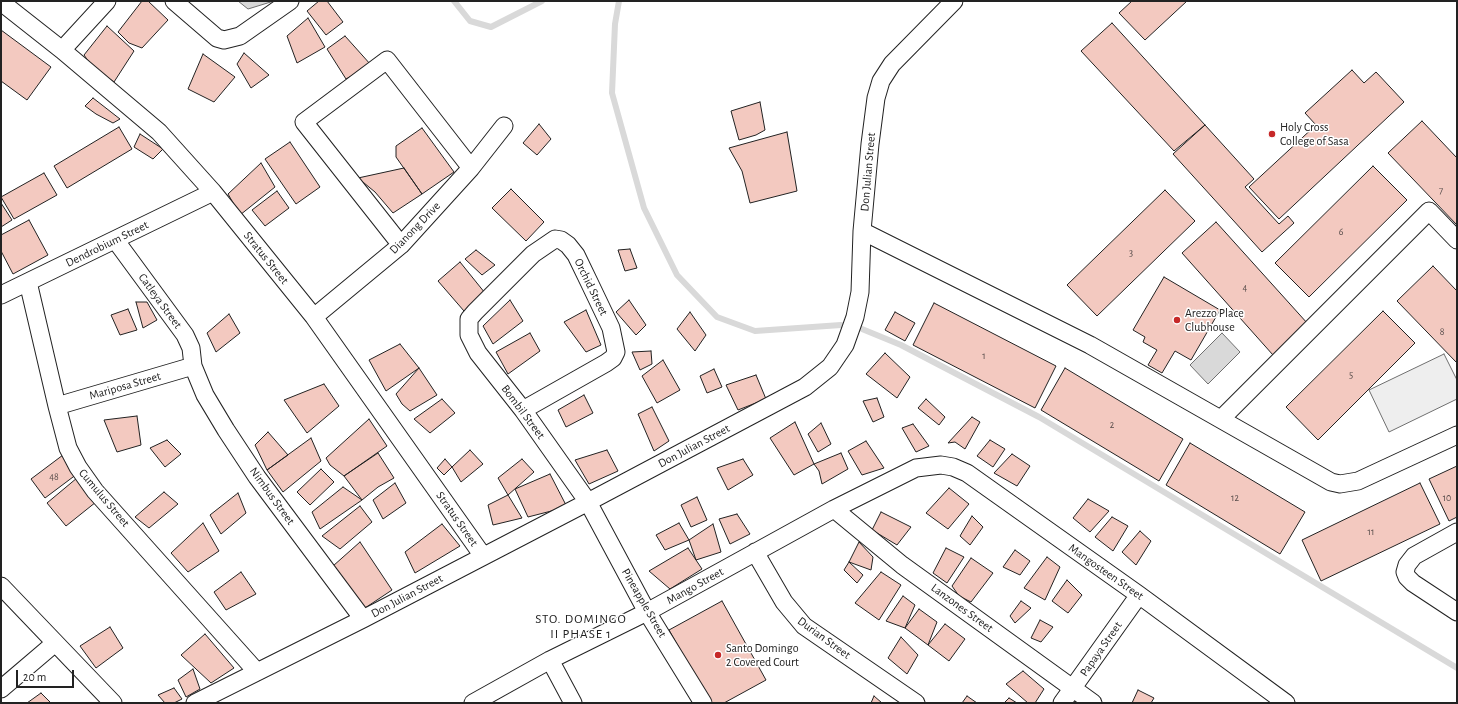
<!DOCTYPE html>
<html>
<head>
<meta charset="utf-8">
<style>
  body { margin:0 }
  #map { position:relative; width:1458px; height:704px; overflow:hidden; background:#fff; font-family:"Alegreya Sans",sans-serif }
  canvas { display:block }
  .frame { position:absolute; inset:0; border:2px solid #222; pointer-events:none }
  .scale { position:absolute; left:16px; top:670px; width:58px; height:18px; box-sizing:border-box; border:2px solid #222; border-top:0; padding-left:5px; font-size:12px; line-height:14px; white-space:nowrap; color:#222; -webkit-text-stroke:3px #fff; paint-order:stroke }
</style>
</head>
<body>
<div id="map">
<canvas width="1458" height="704"></canvas>
<div class="frame"></div>
<div class="scale">20 m</div>
</div>
<script>
const ctx = document.querySelector('canvas').getContext('2d');
ctx.lineJoin = 'round';
function paint(path, color) { ctx.fillStyle = color; ctx.fill(path, 'evenodd'); }
const poly = rows => new Path2D(rows.map(r => 'M' + r).join(''));
function strokePath(path, color, width, dash) { ctx.strokeStyle = color; ctx.lineWidth = width; ctx.lineCap = dash ? 'butt' : 'round'; ctx.setLineDash(dash || []); ctx.stroke(path); }
function write(font, color, halo, rows, align = 'center') {
  ctx.font = font + ' "Alegreya Sans",sans-serif'; ctx.lineWidth = 3; ctx.setLineDash([]); ctx.textBaseline = 'middle'; ctx.strokeStyle = halo; ctx.fillStyle = color; for (const [text, x, y, turn = 0] of rows) {
    ctx.save(); ctx.translate(x, y); ctx.rotate((+turn || 0) * Math.PI / 180); ctx.textAlign = isNaN(turn) ? turn : align; if (halo) ctx.strokeText(text, 0, 0); ctx.fillText(text, 0, 0); ctx.restore();
  }
}
const green = poly([
  [1444,354,1457,380,1457,399,1389,432,1369,390,1444,354]
]);
paint(green, '#eee');
strokePath(green, '#6f6f6f', 1);
const water = poly([
  [238,1,274,1,248,9,238,1],
  [1222,333,1240,352,1208,384,1190,365,1222,333]
]);
paint(water, '#d9d9d9');
strokePath(water, '#6f6f6f', 1);
strokePath(poly([
  [454,1,470,21,491,27,542,1],
  [619,1,615,24,612,93,644,208,677,275,717,317,755,331,841,325],
  [862,329,901,345,1039,417,1457,668]
]), '#d9d9d9', 6);
const building = poly([
  [142,1,148,1,168,20,142,48,129,43,118,32,142,1],
  [319,1,327,1,343,22,326,35,307,11,319,1],
  [1132,1,1187,1,1145,40,1119,13,1132,1],
  [308,18,325,47,297,63,287,36,308,18],
  [1112,23,1205,125,1174,151,1081,51,1112,23],
  [107,26,134,51,114,82,93,68,84,55,107,26],
  [1,30,51,67,27,100,1,81,1,30],
  [345,36,371,65,346,79,327,49,345,36],
  [244,53,269,75,251,88,237,64,244,53],
  [203,54,235,77,214,102,188,89,203,54],
  [1352,70,1364,83,1376,72,1404,102,1279,219,1249,187,1316,125,1305,113,1352,70],
  [93,98,120,119,113,123,96,114,85,106,93,98],
  [760,102,765,130,756,135,739,140,731,111,760,102],
  [1422,121,1457,158,1457,225,1388,153,1422,121],
  [539,124,551,139,537,155,523,143,539,124],
  [1205,125,1254,179,1245,187,1279,224,1288,216,1294,223,1262,252,1173,154,1205,125],
  [119,127,132,149,67,188,54,166,119,127],
  [422,128,454,172,422,194,396,157,396,146,422,128],
  [787,132,797,191,750,203,742,171,729,148,787,132],
  [140,134,163,149,153,159,134,147,140,134],
  [290,142,320,187,296,204,265,159,290,142],
  [261,163,275,187,240,215,228,194,261,163],
  [1373,166,1407,200,1309,297,1275,263,1373,166],
  [404,168,422,194,393,213,375,192,358,178,404,168],
  [44,173,57,195,14,219,1,197,44,173],
  [511,189,544,222,526,241,492,208,511,189],
  [1165,190,1195,221,1097,316,1067,285,1165,190],
  [277,191,289,208,265,226,252,210,277,191],
  [1,203,12,220,1,227,1,203],
  [29,220,48,255,13,274,1,251,1,235,29,220],
  [1216,222,1308,324,1273,355,1182,253,1216,222],
  [630,249,637,268,625,271,618,250,630,249],
  [476,250,495,265,482,275,465,259,476,250],
  [460,262,485,293,464,311,438,281,460,262],
  [1433,266,1457,291,1457,363,1397,301,1433,266],
  [1164,277,1220,310,1191,360,1175,351,1162,373,1148,365,1157,350,1143,342,1145,337,1133,330,1164,277],
  [510,300,523,321,493,344,483,326,510,300],
  [629,300,646,325,636,335,616,312,629,300],
  [136,302,147,302,157,320,143,328,136,302],
  [934,303,1056,366,1035,408,913,345,934,303],
  [128,309,137,330,120,335,111,315,128,309],
  [586,310,601,345,586,352,564,322,586,310],
  [1383,311,1415,343,1318,440,1286,407,1383,311],
  [690,312,706,335,695,351,677,329,690,312],
  [895,312,915,323,905,341,885,330,895,312],
  [229,314,240,333,216,352,207,333,229,314],
  [530,333,540,351,508,374,496,352,530,333],
  [400,344,419,368,386,391,369,360,400,344],
  [651,351,652,364,640,370,632,352,651,351],
  [885,353,910,377,897,398,866,374,885,353],
  [663,360,680,390,657,403,642,376,663,360],
  [419,368,437,395,410,411,402,404,396,394,419,368],
  [1065,368,1183,439,1159,481,1041,410,1065,368],
  [714,369,722,387,707,393,700,376,714,369],
  [756,375,766,399,738,410,726,385,756,375],
  [324,384,339,406,307,433,284,400,324,384],
  [584,395,593,413,566,427,558,410,584,395],
  [877,398,884,417,873,422,863,401,877,398],
  [442,399,455,413,430,433,414,419,442,399],
  [926,399,945,417,939,425,918,408,926,399],
  [652,407,669,441,654,451,638,414,652,407],
  [137,416,141,445,117,452,104,420,137,416],
  [972,417,980,422,965,449,955,442,948,443,972,417],
  [369,419,387,446,344,476,330,465,326,458,369,419],
  [795,422,814,464,794,475,770,438,795,422],
  [821,423,831,444,818,452,808,434,821,423],
  [913,424,929,446,916,452,902,428,913,424],
  [268,432,288,455,267,470,255,445,268,432],
  [311,438,321,461,283,492,267,470,311,438],
  [167,440,181,454,165,467,150,448,167,440],
  [990,440,1005,449,993,467,977,456,990,440],
  [866,441,884,468,862,475,848,451,866,441],
  [1190,443,1305,512,1280,554,1166,485,1190,443],
  [470,450,483,464,461,482,452,467,470,450],
  [607,450,618,471,589,484,575,460,607,450],
  [378,453,394,478,378,487,362,500,344,476,378,453],
  [841,453,848,469,822,484,819,471,814,464,841,453],
  [1012,454,1030,466,1017,486,994,473,1012,454],
  [63,455,77,474,45,498,31,479,63,455],
  [445,459,452,467,444,475,437,468,445,459],
  [522,459,534,472,508,495,498,478,522,459],
  [743,459,753,475,728,490,717,468,743,459],
  [1457,466,1457,517,1449,521,1429,479,1457,466],
  [321,469,334,482,310,505,297,492,321,469],
  [550,474,567,507,528,517,515,489,550,474],
  [77,478,96,502,66,526,47,503,77,478],
  [395,483,406,503,383,519,373,500,395,483],
  [1420,483,1440,524,1321,581,1302,540,1420,483],
  [343,487,362,500,320,529,312,512,343,487],
  [949,488,969,504,948,529,926,513,949,488],
  [164,492,178,504,149,528,135,517,164,492],
  [238,493,246,513,221,534,210,515,238,493],
  [508,495,522,518,493,525,488,505,508,495],
  [697,497,707,520,691,527,681,505,697,497],
  [1088,499,1109,511,1090,532,1073,518,1088,499],
  [360,506,372,522,340,549,322,536,360,506],
  [881,512,911,527,897,545,872,530,881,512],
  [737,514,750,534,730,544,719,519,737,514],
  [972,516,983,527,970,545,960,536,972,516],
  [1112,517,1128,526,1113,551,1095,537,1112,517],
  [203,523,219,551,188,572,171,553,203,523],
  [679,523,689,540,665,550,656,535,679,523],
  [442,524,460,546,415,573,405,552,442,524],
  [713,524,721,552,696,560,689,540,713,524],
  [1140,531,1151,541,1136,565,1122,552,1140,531],
  [360,542,392,590,365,608,333,566,360,542],
  [859,542,873,557,871,570,849,562,859,542],
  [688,548,702,569,670,589,649,571,688,548],
  [946,548,964,557,947,583,933,573,946,548],
  [1015,550,1030,561,1020,575,1003,567,1015,550],
  [1047,557,1060,567,1045,600,1024,588,1047,557],
  [971,558,993,573,971,602,959,596,952,586,971,558],
  [849,562,863,575,857,583,844,570,849,562],
  [241,572,256,594,226,610,214,592,241,572],
  [881,572,901,585,879,620,855,603,881,572],
  [1067,580,1082,595,1068,613,1052,601,1067,580],
  [903,596,915,605,905,628,886,621,903,596],
  [722,601,766,680,724,703,710,703,669,630,722,601],
  [1021,601,1031,608,1015,623,1010,616,1021,601],
  [919,609,937,622,928,645,905,628,919,609],
  [1040,620,1053,627,1041,642,1031,638,1040,620],
  [945,624,965,639,949,661,928,645,945,624],
  [110,627,123,648,96,668,80,646,110,627],
  [205,634,234,668,211,683,181,655,205,634],
  [901,637,918,655,907,674,888,658,901,637],
  [193,669,200,689,186,697,178,680,193,669],
  [1023,671,1044,689,1035,703,1028,703,1006,684,1023,671],
  [174,688,182,699,174,703,165,703,158,695,174,688],
  [1138,690,1154,698,1151,703,1132,703,1138,690],
  [41,693,51,703,27,703,41,693],
  [874,696,882,703,871,703,874,696],
  [967,696,977,703,962,703,967,696],
  [1009,698,1017,703,1004,703,1009,698]
]);
paint(building, '#f3c9c0');
strokePath(building, '#222', 1);
const minor = poly([
  [174,1,217,38,224,40,240,36,290,1],
  [1,2,62,50,159,132,213,192,314,317,483,556],
  [62,50,107,1],
  [862,231,1090,345,1331,482,1340,484,1358,481,1457,435],
  [116,241,185,335,191,348,193,366,205,395,226,430,257,477,363,619],
  [401,245,304,122,387,60,471,168],
  [28,282,57,406,68,448,78,467,95,491,257,672],
  [1,295,213,192],
  [314,317,401,245,471,168,504,126],
  [57,406,193,366],
  [523,410,606,363,613,358,616,352,611,328,590,284,576,255,568,245,561,240,555,239,533,254,475,312,469,319,469,335,478,353,523,410,588,502,647,612,703,703],
  [1221,419,1429,211,1457,240],
  [834,509,902,565,1093,703],
  [1457,532,1414,556,1407,565,1405,572,1407,577,1413,583,1457,612],
  [755,552,784,602,804,626,916,703],
  [1,586,113,703],
  [550,660,573,703],
  [1,689,55,643],
  [195,703,363,619,588,502,805,387,830,367,845,345,855,317,860,292,862,231,870,144,876,98,881,81,892,64,954,1],
  [473,703,550,660,647,612,834,509,916,468,941,465,953,467,967,473,1139,595,1286,703],
  [1062,703,1139,595]
]);
strokePath(minor, '#222', 19);
strokePath(minor, '#fff', 17);
for (const [x, y, r, color] of [
  [1272,134,4,"#c62828"],
  [1177,320,4,"#c62828"],
  [718,655,4,"#c62828"]
]) { const dot = new Path2D(); dot.arc(x, y, r, 0, 2 * Math.PI); ctx.fillStyle = color; ctx.fill(dot); strokePath(dot, '#fff', 1.5); }
write('10px', '#564c4a', null, [
  ["7",1441,191],
  ["6",1341,232],
  ["3",1131,253],
  ["4",1245,288],
  ["8",1442,332],
  ["1",984,356],
  ["5",1351,375],
  ["2",1112,425],
  ["48",54,477],
  ["12",1235,498],
  ["10",1447,498],
  ["11",1371,532]
]);
write('12px', '#222', '#fff', [
  ["Holy Cross",1280,127],
  ["College of Sasa",1280,141],
  ["Arezzo Place",1185,313],
  ["Clubhouse",1185,327],
  ["Santo Domingo",726,648],
  ["2 Covered Court",726,662]
], 'left');
write('12px', '#222', '#fff', [
  ["Don Julian Street",868,172,-85],
  ["Dianong Drive",415,228,-46],
  ["Dendrobium Street",107,244,-26],
  ["Stratus Street",266,258,51],
  ["Orchid Street",591,287,64],
  ["Catleya Street",160,301,54],
  ["Mariposa Street",125,386,-16],
  ["Bombil Street",523,412,53],
  ["Don Julian Street",694,446,-28],
  ["Nimbus Street",272,496,54],
  ["Cumulus Street",104,498,50],
  ["Stratus Street",457,519,55],
  ["Mangosteen Street",1106,572,35],
  ["Mango Street",695,586,-29],
  ["Don Julian Street",407,596,-28],
  ["Pineapple Street",644,603,60],
  ["Lanzones Street",962,608,36],
  ["Durian Street",824,638,36],
  ["Papaya Street",1101,649,-55]
]);
ctx.letterSpacing = '1px';
write('13px', '#222', '#fff', [
  ["STO. DOMINGO",581,619],
  ["II PHASE 1",581,634]
]);
ctx.letterSpacing = '0px';
</script>
</body>
</html>
